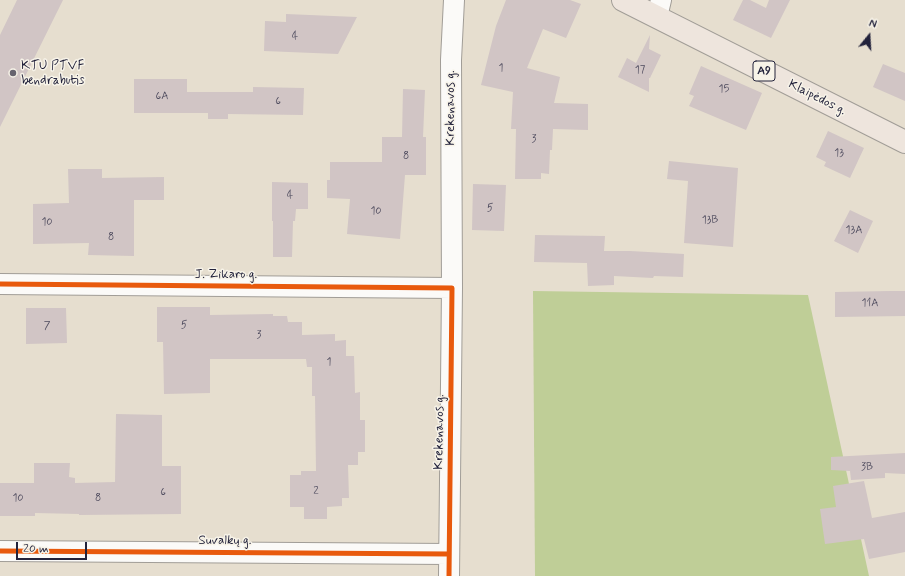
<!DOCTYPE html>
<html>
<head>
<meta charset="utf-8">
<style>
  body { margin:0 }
  #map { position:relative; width:905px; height:576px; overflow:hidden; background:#e6decf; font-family:Mynerve,sans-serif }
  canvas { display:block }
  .north { position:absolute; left:849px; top:16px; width:40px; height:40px; -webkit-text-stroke:3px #f7f3e8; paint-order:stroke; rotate:18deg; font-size:11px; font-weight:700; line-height:16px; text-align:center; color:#22223b }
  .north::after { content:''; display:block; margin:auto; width:14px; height:18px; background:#22223b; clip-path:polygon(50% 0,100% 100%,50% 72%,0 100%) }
  .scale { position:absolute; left:16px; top:542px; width:71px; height:18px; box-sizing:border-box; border:2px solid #22223b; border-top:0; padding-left:5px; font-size:12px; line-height:14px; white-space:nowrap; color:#22223b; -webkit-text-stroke:3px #f7f3e8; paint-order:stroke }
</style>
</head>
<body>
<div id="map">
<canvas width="905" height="576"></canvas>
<div class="north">N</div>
<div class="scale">20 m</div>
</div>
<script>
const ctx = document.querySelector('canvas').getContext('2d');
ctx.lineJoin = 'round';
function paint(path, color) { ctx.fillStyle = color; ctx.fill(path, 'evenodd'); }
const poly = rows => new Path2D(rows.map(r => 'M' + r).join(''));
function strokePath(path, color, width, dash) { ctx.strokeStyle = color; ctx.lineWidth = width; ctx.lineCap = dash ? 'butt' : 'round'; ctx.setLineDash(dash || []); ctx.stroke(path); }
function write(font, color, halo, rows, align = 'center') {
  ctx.font = font + ' Mynerve,sans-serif'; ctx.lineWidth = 3; ctx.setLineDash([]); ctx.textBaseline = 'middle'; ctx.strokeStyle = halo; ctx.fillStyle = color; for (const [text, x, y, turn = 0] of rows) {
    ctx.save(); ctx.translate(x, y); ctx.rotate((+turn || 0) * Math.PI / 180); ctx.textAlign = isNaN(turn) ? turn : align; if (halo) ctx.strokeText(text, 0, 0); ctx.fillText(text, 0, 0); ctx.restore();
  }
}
paint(poly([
  [533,291,808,295,869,576,535,576]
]), '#bfce97');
paint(poly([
  [17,0,63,0,0,127,0,35],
  [506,0,570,0,581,4,566,38,543,29,527,68,560,77,554,103,588,104,588,130,553,129,552,150,550,150,549,174,541,173,541,179,515,179,516,129,511,129,513,92,481,85,496,26],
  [743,0,750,0,766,8,769,0,790,0,771,38,733,20],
  [286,14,357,17,338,54,264,51,265,21,286,22],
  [650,35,649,49,661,55,650,78,649,78,649,92,618,77,627,58,636,63],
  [883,64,905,73,905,101,873,87],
  [701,66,762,93,746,130,689,106,694,96,689,94],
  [134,79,187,79,187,92,253,92,253,87,304,88,303,115,228,114,228,119,208,119,208,113,134,113],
  [403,89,425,90,423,137,426,137,426,175,405,175,400,239,347,234,350,199,327,198,327,180,330,180,330,162,382,162,382,137,402,137],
  [828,131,864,148,850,178,824,166,826,162,816,157],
  [669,161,738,168,733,247,684,243,688,181,667,179],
  [68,169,102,169,102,178,164,177,164,200,134,200,134,256,88,255,89,243,33,244,33,204,69,203],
  [272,182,308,183,308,209,296,209,295,221,293,221,292,257,273,257,273,221,272,221],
  [473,184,506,185,504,231,472,230],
  [850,210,873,221,858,253,834,241],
  [535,235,605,236,604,251,630,251,684,254,683,277,654,276,653,278,614,276,614,285,588,286,587,263,534,262],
  [890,291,905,291,905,316,835,317,835,292],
  [157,307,210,307,210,315,273,314,273,316,287,316,288,322,302,322,302,335,335,334,335,341,346,340,346,356,354,356,355,393,360,392,360,420,365,420,365,452,358,452,358,465,348,465,349,498,342,498,342,506,327,507,327,519,304,519,304,507,290,507,290,475,301,475,301,471,316,471,315,396,312,396,312,367,307,367,306,359,210,359,210,393,164,394,163,342,157,342],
  [26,308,66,308,67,343,26,344],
  [116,414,162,415,162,466,181,466,181,514,79,515,79,514,35,513,35,516,0,516,0,483,34,483,34,463,70,463,69,477,75,478,75,483,115,482],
  [905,453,905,474,885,473,885,478,851,480,850,471,831,470,831,457],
  [864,481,872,518,905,512,905,552,869,559,864,539,825,544,820,509,836,507,833,486]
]), '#d1c5c5');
const minor = poly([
  [657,17,661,0],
  [0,284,452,288],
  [0,551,449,554],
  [449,576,452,288,451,60,454,0]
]);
const trunk = poly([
  [623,0,905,142]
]);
strokePath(minor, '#a19d97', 22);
strokePath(trunk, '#a19d97', 24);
strokePath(minor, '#fbfaf8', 20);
strokePath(trunk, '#eee5dd', 22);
strokePath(poly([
  [0,284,452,288,449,576],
  [0,551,449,554]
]), '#e8590c', 5);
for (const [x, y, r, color] of [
  [13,73,4,"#67646f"]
]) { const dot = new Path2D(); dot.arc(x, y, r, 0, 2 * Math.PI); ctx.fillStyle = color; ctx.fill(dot); strokePath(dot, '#f7f3e8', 1.5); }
write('11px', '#4e4b5e', null, [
  ["4",295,37],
  ["1",501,69],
  ["17",640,71],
  ["15",724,90],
  ["6A",162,97],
  ["6",278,102],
  ["3",534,140],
  ["13",839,154],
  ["8",406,157],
  ["4",290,196],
  ["5",490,209],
  ["10",376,212],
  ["13B",710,221],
  ["10",47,223],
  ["13A",854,231],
  ["8",111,238],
  ["11A",870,304],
  ["5",184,326],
  ["7",47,327],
  ["3",259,336],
  ["1",329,363],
  ["3B",867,468],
  ["2",316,492],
  ["6",163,493],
  ["10",18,499],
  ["8",98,499]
]);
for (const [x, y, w] of [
  [764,71,22]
]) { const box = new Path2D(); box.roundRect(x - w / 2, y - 10, w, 20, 3); ctx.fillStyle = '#f7f3e8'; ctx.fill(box); strokePath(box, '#22223b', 1); }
write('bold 12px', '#22223b', null, [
  ["A9",764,71]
]);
write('13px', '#22223b', '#f7f3e8', [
  ["KTU PTVF",21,66],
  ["bendrabutis",21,81]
], 'left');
write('13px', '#22223b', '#f7f3e8', [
  ["Klaipėdos g.",817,98,27],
  ["Krekenavos g.",451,108,-90],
  ["J. Zikaro g.",226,275],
  ["Krekenavos g.",440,432,-89],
  ["Suvalkų g.",225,541]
]);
</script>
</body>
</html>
